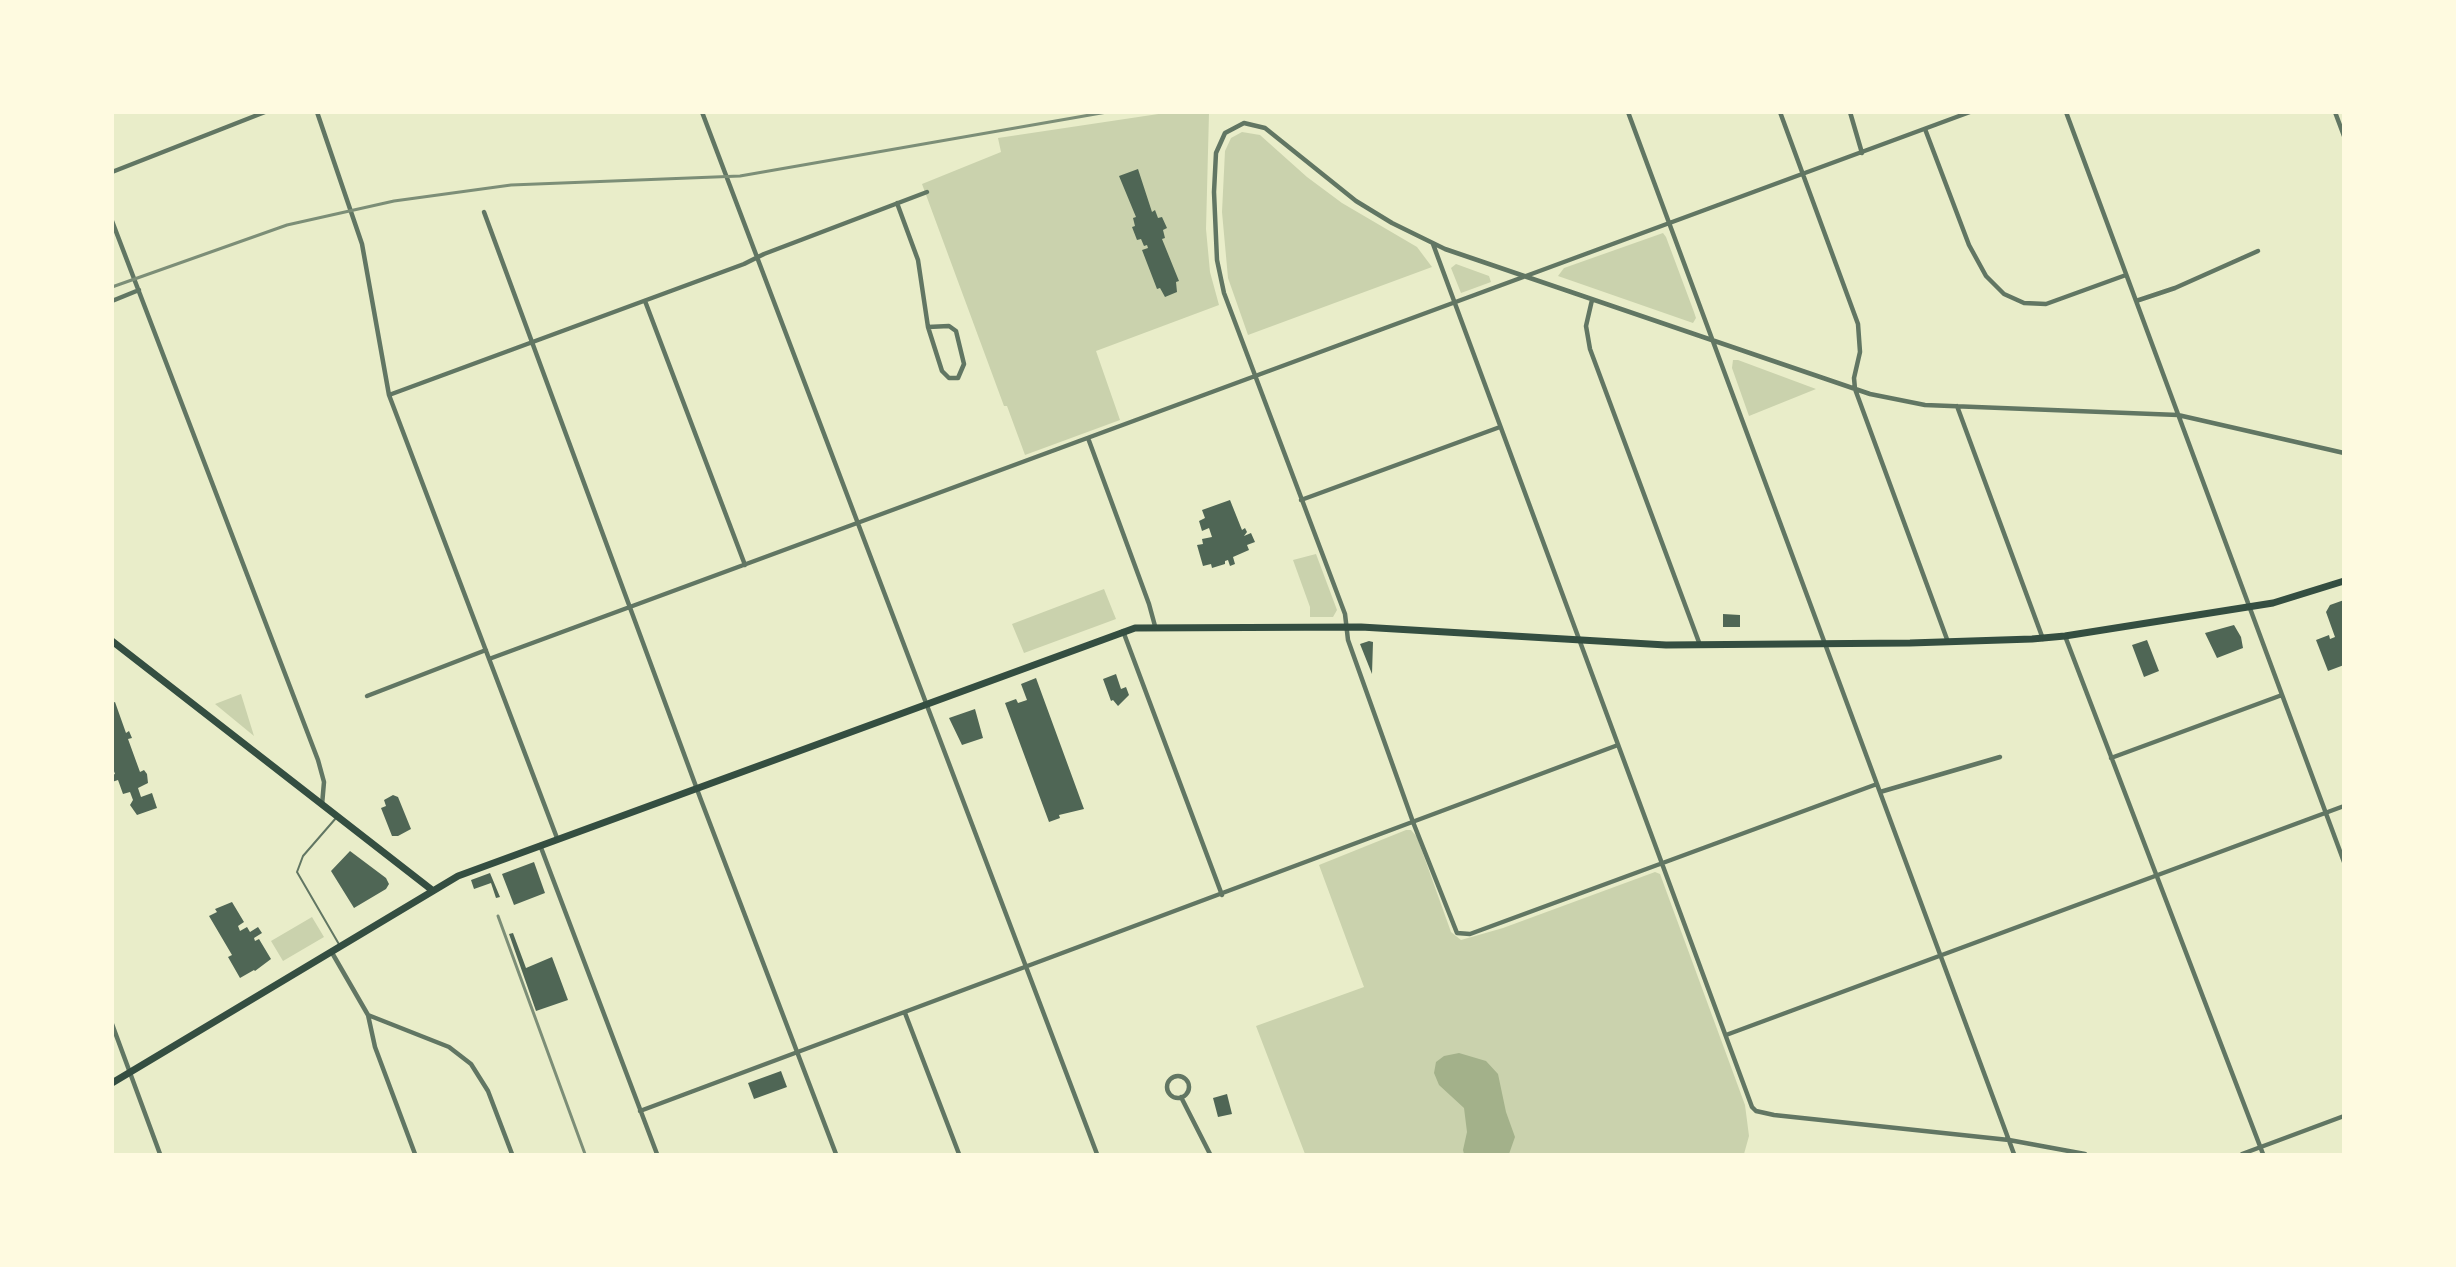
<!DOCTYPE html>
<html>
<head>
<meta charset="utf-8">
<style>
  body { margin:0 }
  #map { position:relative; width:2456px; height:1267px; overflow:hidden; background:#e9edc9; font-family:"Exo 2",sans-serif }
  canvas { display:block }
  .frame { position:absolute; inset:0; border:114px solid #fefae0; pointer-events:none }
</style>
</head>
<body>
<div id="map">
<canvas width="2456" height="1267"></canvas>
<div class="frame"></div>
</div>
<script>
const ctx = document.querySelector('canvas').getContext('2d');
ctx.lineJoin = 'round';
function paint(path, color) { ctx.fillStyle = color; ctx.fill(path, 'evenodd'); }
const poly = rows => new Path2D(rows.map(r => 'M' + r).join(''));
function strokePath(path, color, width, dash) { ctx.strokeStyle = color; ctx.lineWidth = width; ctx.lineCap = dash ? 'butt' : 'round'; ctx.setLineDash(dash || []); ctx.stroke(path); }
paint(poly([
  [1165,113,1209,113,1206,229,1210,272,1219,305,1096,351,1120,420,1025,455,1007,406,1004,406,922,184,1001,152,998,138],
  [1242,132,1260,135,1307,177,1342,203,1417,247,1432,267,1248,335,1228,278,1222,212,1225,151,1231,138],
  [1663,233,1666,237,1694,312,1696,318,1693,323,1558,276,1564,268],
  [1456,264,1489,276,1491,282,1461,293,1451,268],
  [1733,360,1738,360,1816,389,1749,416,1732,368],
  [1316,554,1337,610,1333,617,1310,617,1310,607,1293,560],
  [1104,589,1116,619,1024,653,1012,624],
  [241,694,254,736,215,704],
  [1406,830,1411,830,1417,837,1451,932,1461,940,1503,928,1655,872,1660,874,1745,1105,1749,1136,1744,1154,1305,1154,1256,1026,1364,987,1319,865],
  [312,917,324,937,283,961,271,941]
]), '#cad2ad');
paint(poly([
  [1459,1053,1486,1061,1498,1074,1506,1112,1515,1137,1509,1154,1464,1154,1463,1150,1467,1132,1464,1108,1439,1085,1434,1073,1436,1062,1444,1056]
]), '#a3b18a');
paint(poly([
  [1138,169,1152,212,1155,210,1158,218,1162,217,1167,228,1163,230,1165,238,1162,239,1179,281,1176,282,1177,292,1165,297,1160,288,1157,289,1142,250,1148,248,1147,245,1144,246,1141,239,1137,240,1132,227,1135,226,1133,218,1136,217,1119,176],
  [1230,500,1242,530,1245,528,1247,532,1244,536,1251,533,1255,542,1247,545,1249,550,1233,557,1235,564,1230,566,1228,560,1225,561,1225,564,1212,568,1211,564,1203,566,1197,545,1203,544,1202,539,1212,537,1209,528,1202,531,1199,521,1205,518,1202,510],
  [2344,600,2344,665,2328,671,2316,640,2329,635,2330,639,2335,637,2326,612,2330,605],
  [1723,614,1740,615,1740,627,1723,627],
  [2234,625,2241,637,2243,648,2217,658,2205,633],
  [2147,640,2159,671,2144,677,2132,645],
  [1369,641,1373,642,1372,674,1360,644],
  [1116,674,1121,689,1126,687,1129,695,1118,706,1113,700,1111,701,1103,679],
  [1036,678,1084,809,1059,815,1060,818,1049,822,1005,703,1016,699,1018,703,1027,700,1021,684],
  [115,702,126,733,129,731,132,738,128,739,140,772,144,770,147,774,148,783,138,788,141,797,152,793,157,808,137,815,130,805,133,800,130,792,123,794,118,780,112,782,112,775,115,774,112,766,112,703],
  [975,709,983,738,962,745,949,718],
  [393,795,398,797,411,829,398,836,392,836,381,808,386,806,384,800],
  [350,851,386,878,389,884,386,889,354,908,331,871],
  [534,862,545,893,514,905,502,874],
  [490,873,500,897,496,898,491,883,474,889,471,880],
  [232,902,244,922,238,926,240,931,247,927,250,932,258,927,262,933,254,938,255,941,259,939,271,959,255,971,254,970,240,978,228,957,232,955,209,916,217,912,215,909],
  [513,933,526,968,552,957,568,1000,536,1011,509,934],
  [781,1071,787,1087,754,1099,748,1083],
  [1227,1094,1232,1114,1218,1117,1213,1098]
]), '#4f6655');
strokePath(poly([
  [336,818,303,856,297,872,340,946]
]), '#617663', 2);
strokePath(poly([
  [317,112,362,244,389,395,557,838],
  [702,112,1097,1154],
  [1628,112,2014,1154],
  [1780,112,1858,324,1860,352,1854,378,1855,389,1948,642],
  [1850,112,1862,153],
  [2066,112,2344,862],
  [2335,112,2344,136],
  [1925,129,1969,245,1986,276,2004,294,2024,303,2046,304,2126,275],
  [112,172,265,112],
  [897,203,918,260,928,327,942,371,949,378,958,378,964,364,956,331,949,326,928,327],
  [484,212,701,800,836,1154],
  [112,221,318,760,324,782,322,805],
  [1433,244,1752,1107,1756,1111,1774,1115,2009,1140,2085,1154],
  [1592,300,1586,326,1590,349,1700,645],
  [112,301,139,290],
  [645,301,745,565],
  [2136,301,2175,288,2258,251],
  [389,395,744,264,764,254,927,192],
  [1957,406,2043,639],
  [1088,438,1149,604,1155,626],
  [1301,500,1500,427],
  [1123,631,1222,895],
  [2065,636,2263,1154],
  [489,659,1970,112],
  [367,696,486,650],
  [2111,758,2282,695],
  [1877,784,1470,934,1457,933,1413,822,1348,640,1345,614,1224,293,1217,260,1214,192,1216,153,1225,133,1244,123,1265,128,1356,201,1392,223,1445,249,1870,394,1925,405,2178,415,2344,453],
  [1880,792,2000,757],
  [540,845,657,1154],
  [331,951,368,1015,375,1047,415,1154],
  [905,1013,959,1154],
  [368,1015,449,1047,471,1064,488,1091,512,1154],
  [112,1024,160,1154],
  [1726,1035,2344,806],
  '1167 1087a11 11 0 1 1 22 0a11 11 0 1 1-22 0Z',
  [1181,1097,1210,1154],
  [640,1111,1618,745],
  [2242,1154,2344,1116]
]), '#617663', 4.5);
strokePath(poly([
  [112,641,432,890],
  [112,1083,458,876,1135,628,1361,627,1666,645,1910,643,2032,639,2065,636,2273,603,2344,581]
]), '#344e41', 7);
strokePath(poly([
  [112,287,287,225,394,201,511,185,740,176,1107,112],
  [498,916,585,1154]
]), '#7c8e77', 3);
</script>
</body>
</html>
